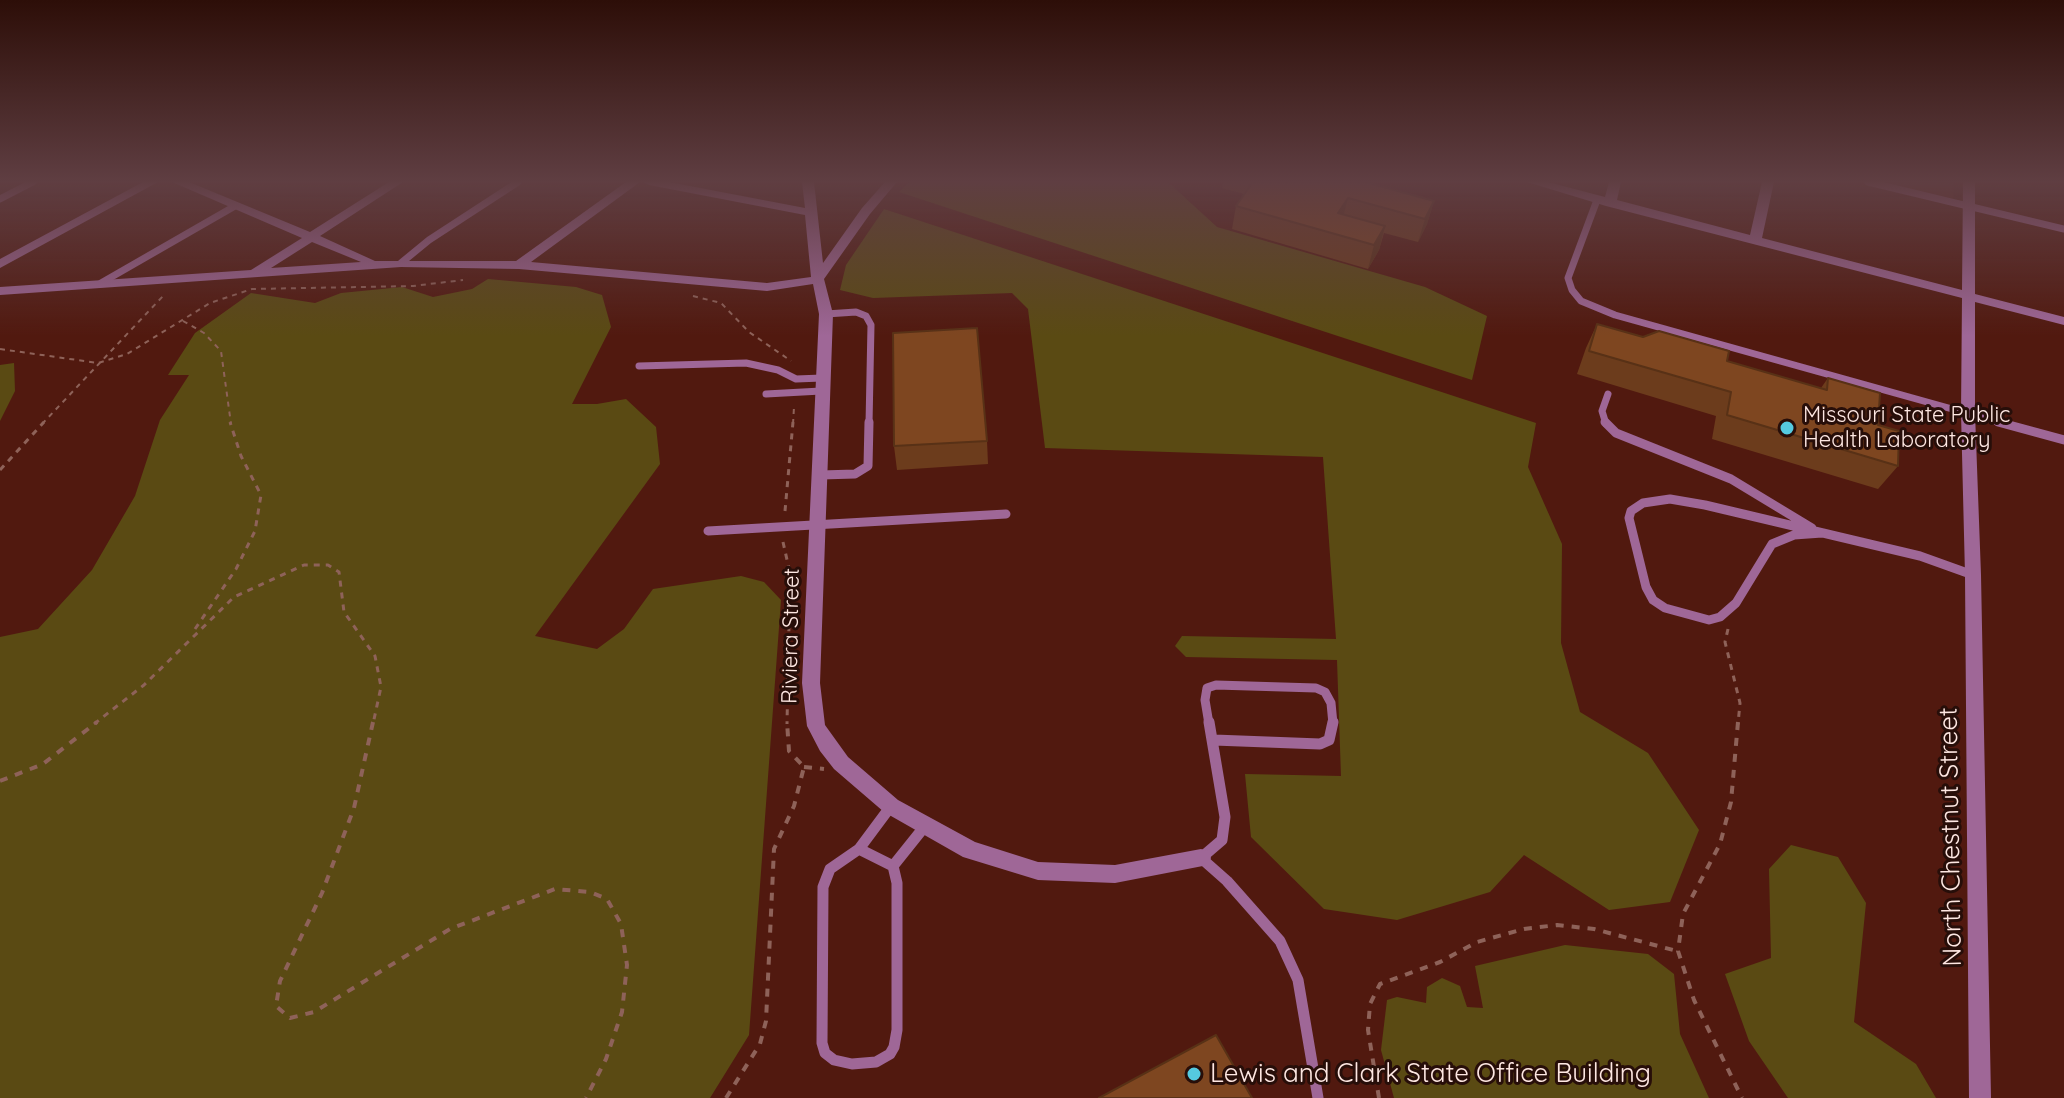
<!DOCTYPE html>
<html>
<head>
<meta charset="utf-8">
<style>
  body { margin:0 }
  canvas { display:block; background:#51190f }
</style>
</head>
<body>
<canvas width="2064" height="1098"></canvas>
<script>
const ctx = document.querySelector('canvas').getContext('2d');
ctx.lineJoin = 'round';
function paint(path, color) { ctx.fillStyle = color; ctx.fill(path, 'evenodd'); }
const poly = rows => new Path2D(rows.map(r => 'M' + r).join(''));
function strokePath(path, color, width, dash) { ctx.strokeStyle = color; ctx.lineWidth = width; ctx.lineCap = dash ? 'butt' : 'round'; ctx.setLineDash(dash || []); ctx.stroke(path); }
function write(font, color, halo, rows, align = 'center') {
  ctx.font = font + ' Quicksand,sans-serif'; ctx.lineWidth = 6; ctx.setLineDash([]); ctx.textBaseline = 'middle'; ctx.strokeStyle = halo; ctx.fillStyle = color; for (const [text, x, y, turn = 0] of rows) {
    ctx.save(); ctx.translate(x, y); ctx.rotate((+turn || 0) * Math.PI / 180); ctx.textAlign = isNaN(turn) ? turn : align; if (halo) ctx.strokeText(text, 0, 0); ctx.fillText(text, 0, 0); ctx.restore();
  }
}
paint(poly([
  [1883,182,1954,182,1953,199]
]), '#5f1f14');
paint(poly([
  [909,182,1168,182,1217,227,1425,287,1487,316,1472,380,899,192],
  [884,209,1536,423,1528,467,1562,544,1561,643,1580,712,1648,753,1699,830,1670,902,1609,910,1524,855,1490,892,1397,920,1324,909,1251,837,1245,774,1341,776,1337,660,1186,657,1175,646,1182,636,1336,639,1323,457,1045,448,1028,309,1012,293,873,298,840,290,846,265],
  [488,279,576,287,602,295,611,327,572,404,597,404,626,399,656,427,660,464,535,636,597,649,624,629,653,589,741,576,764,582,781,600,749,1035,710,1098,0,1098,0,637,38,629,92,570,135,496,160,420,189,375,168,375,195,333,251,293,315,303,341,293,402,287,433,297,472,289],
  [14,363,15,391,0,421,0,365],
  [1791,845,1838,857,1866,903,1854,1022,1916,1064,1936,1098,1788,1098,1749,1041,1725,974,1771,958,1769,869],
  [1565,945,1648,954,1674,974,1680,1034,1709,1098,1394,1098,1381,1050,1387,1000,1397,997,1426,1003,1427,987,1442,978,1460,986,1467,1007,1483,1008,1475,966]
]), '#5a4a13');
strokePath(poly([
  [693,296,721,303,749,332,791,361],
  [183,321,204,333,221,351,231,424],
  [0,349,98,363,127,354,210,303,252,289,413,286,463,280],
  [42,424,164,295],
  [793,424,794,407]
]), '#8e6259', 2, [5, 5]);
strokePath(poly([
  [0,470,44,422],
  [785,511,793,422],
  [783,542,790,573,787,724],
  [195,629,236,569,255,531,261,495,241,456,230,422],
  [1728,629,1725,642,1740,703,1738,724],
  [94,724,144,685,234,597,304,565,328,565,339,572,344,612,375,656,381,687,373,724]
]), '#8e6259', 3, [6, 6]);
strokePath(poly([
  [373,722,354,808,322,893,280,981,276,1006,290,1018,314,1012,450,929,555,889,590,892,607,899,621,924,627,965,622,1012,606,1059,586,1098],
  [1738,722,1731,802,1720,844,1683,914,1678,951,1694,1000,1742,1098],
  [804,767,824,769],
  [0,781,43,764,97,722],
  [726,1098,760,1044,766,1021,774,849,794,806,804,767,789,751,787,722],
  [1379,1098,1368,1030,1370,1004,1380,984,1440,962,1477,942,1524,929,1557,925,1594,929,1677,951]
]), '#8e6259', 4, [8, 8]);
strokePath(poly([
  [1868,182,2064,229],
  [0,199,33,182],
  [1597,200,1568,278,1572,290,1581,301,1615,315,2006,424],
  [401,263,429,240,518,182],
  [101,283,235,206],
  [826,314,856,312,866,316,871,325,869,424],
  [639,366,746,363,778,370,796,379,822,378],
  [766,394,821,391],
  [1606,424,1602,411,1608,394]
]), '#9f6797', 7);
strokePath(poly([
  [1605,422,1616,433,1731,479,1812,528],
  [1998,422,2064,440],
  [821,475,855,474,868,466,869,422],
  [708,531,1006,514],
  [1822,533,1794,535,1772,544,1736,603,1720,617,1709,620,1665,608,1653,600,1646,587,1629,518,1631,511,1643,503,1670,499,1705,505,1920,556,1973,575],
  [1209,724,1205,700,1207,688,1216,685,1316,688,1325,692,1331,703,1333,724]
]), '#9f6797', 9);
strokePath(poly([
  [1209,722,1225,817,1222,840,1201,858,1227,881,1280,941,1298,980,1318,1098],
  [1214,740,1320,744,1329,740,1333,722],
  [891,806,859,849,830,869,823,887,822,1043,825,1053,834,1060,852,1064,876,1062,890,1054,894,1047,897,1030,897,883,893,866,925,826],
  [859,849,893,866]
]), '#9f6797', 11);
paint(poly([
  [143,182,158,182,0,268,0,259,143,182],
  [172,182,189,182,310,232,389,182,403,182,320,236,375,261,516,261,626,182,640,182,531,262,767,283,811,277,805,215,649,185,643,182,669,182,805,208,802,182,814,182,823,263,862,208,885,182,897,182,870,214,824,279,833,314,820,683,825,725,848,757,898,800,975,842,1038,862,1115,865,1201,849,1208,851,1211,858,1208,865,1115,883,1038,880,963,857,884,812,834,769,820,751,807,726,802,683,819,314,813,284,767,291,519,269,401,267,0,295,0,287,251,270,302,238,172,182],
  [312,242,361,262,271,268,312,242],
  [1527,182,1548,182,1605,197,1609,182,1621,182,1617,200,1750,235,1762,182,1774,182,1762,238,1962,290,1963,182,1975,182,1975,294,2064,317,2064,325,1975,302,1975,413,1981,575,1991,1098,1969,1098,1965,575,1961,413,1962,298,1606,206,1527,182]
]), '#9f6797');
paint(poly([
  [1223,182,1365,182,1434,201,1427,224,1418,242,1384,233,1379,250,1368,269,1232,229,1236,206,1244,194,1222,188],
  [1597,324,1821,388,1828,378,1878,425,1898,466,1878,489,1712,439,1716,416,1577,374,1586,348],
  [987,441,988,464,897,470,894,446]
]), '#6c3c1c');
paint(poly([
  [1348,198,1342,221,1338,213],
  [1434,201,1427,224,1418,242,1425,219],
  [1385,226,1379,250,1368,269,1374,245]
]), '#583116');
const building = poly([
  [1253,182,1365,182,1434,201,1425,219,1348,198,1338,213,1385,226,1374,245,1236,206,1253,182],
  [1597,324,1643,337,1659,331,1729,351,1727,361,1827,390,1828,378,1880,393,1878,425,1899,431,1898,466,1727,415,1731,392,1589,351,1597,324],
  [977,328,987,441,894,446,893,333,977,328],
  [1216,1035,1252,1098,1099,1098,1216,1035]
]);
paint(building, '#7e4620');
strokePath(building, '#583116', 2);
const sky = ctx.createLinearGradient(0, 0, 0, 336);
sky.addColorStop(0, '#2d0e08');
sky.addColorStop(0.54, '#5f3e42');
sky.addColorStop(1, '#5f3e4200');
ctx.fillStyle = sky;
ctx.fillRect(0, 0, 2064, 336);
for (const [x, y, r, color] of [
  [1787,428,8,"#55cae0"],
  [1194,1074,8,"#55cae0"]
]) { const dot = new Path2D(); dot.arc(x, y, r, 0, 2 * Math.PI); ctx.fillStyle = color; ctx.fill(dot); strokePath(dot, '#270e09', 3); }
write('22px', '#fee7e2', '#270e09', [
  ["Missouri State Public",1803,415],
  ["Health Laboratory",1803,440]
], 'left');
write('22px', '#fee7e2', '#270e09', [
  ["Riviera Street",791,636,-89]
]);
write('26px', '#fee7e2', '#270e09', [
  ["North Chestnut Street",1951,837,-91]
]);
write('26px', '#fee7e2', '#270e09', [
  ["Lewis and Clark State Office Building",1210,1074]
], 'left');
</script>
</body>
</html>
